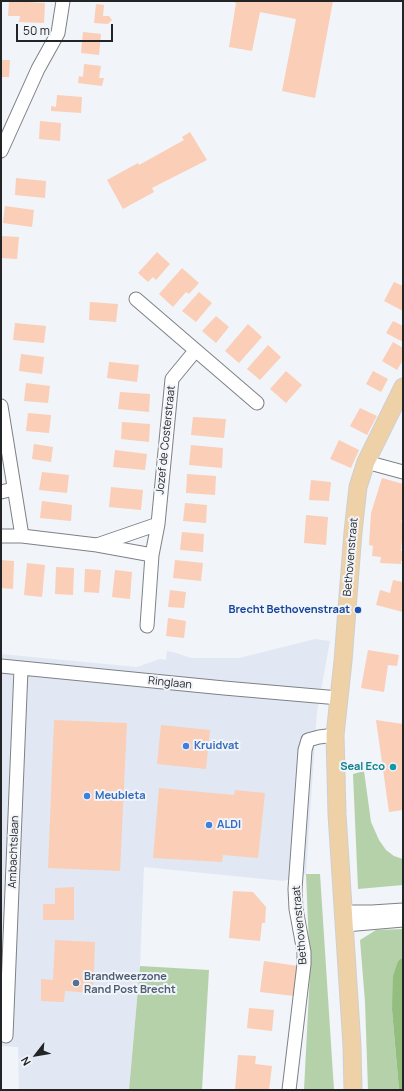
<!DOCTYPE html>
<html>
<head>
<meta charset="utf-8">
<style>
  body { margin:0 }
  #map { position:relative; width:404px; height:1091px; overflow:hidden; background:#f1f4f9; font-family:Manrope,sans-serif }
  canvas { display:block }
  .frame { position:absolute; inset:0; border:2px solid #232426; pointer-events:none }
  .north { position:absolute; left:16px; top:1035px; width:40px; height:40px; -webkit-text-stroke:3px #f1f4f9; paint-order:stroke; rotate:239deg; font-size:11px; font-weight:700; line-height:16px; text-align:center; color:#232426 }
  .north::after { content:''; display:block; margin:auto; width:14px; height:18px; background:#232426; clip-path:polygon(50% 0,100% 100%,50% 72%,0 100%) }
  .scale { position:absolute; left:16px; top:24px; width:97px; height:18px; box-sizing:border-box; border:2px solid #232426; border-top:0; padding-left:5px; font-size:12px; line-height:14px; white-space:nowrap; color:#232426; -webkit-text-stroke:3px #f1f4f9; paint-order:stroke }
</style>
</head>
<body>
<div id="map">
<canvas width="404" height="1091"></canvas>
<div class="frame"></div>
<div class="north">N</div>
<div class="scale">50 m</div>
</div>
<script>
const ctx = document.querySelector('canvas').getContext('2d');
ctx.lineJoin = 'round';
function paint(path, color) { ctx.fillStyle = color; ctx.fill(path, 'evenodd'); }
const poly = rows => new Path2D(rows.map(r => 'M' + r).join(''));
function strokePath(path, color, width, dash) { ctx.strokeStyle = color; ctx.lineWidth = width; ctx.lineCap = dash ? 'butt' : 'round'; ctx.setLineDash(dash || []); ctx.stroke(path); }
function write(font, color, halo, rows, align = 'center') {
  ctx.font = font + ' Manrope,sans-serif'; ctx.lineWidth = 4; ctx.setLineDash([]); ctx.textBaseline = 'middle'; ctx.strokeStyle = halo; ctx.fillStyle = color; for (const [text, x, y, turn = 0] of rows) {
    ctx.save(); ctx.translate(x, y); ctx.rotate((+turn || 0) * Math.PI / 180); ctx.textAlign = isNaN(turn) ? turn : align; if (halo) ctx.strokeText(text, 0, 0); ctx.fillText(text, 0, 0); ctx.restore();
  }
}
paint(poly([
  [315,639,330,641,317,712,306,874,283,881,144,867,140,966,129,1090,19,1090,18,1047,1,1046,1,654,137,667,160,659,166,660,167,651,173,652,191,658,239,658]
]), '#e1e8f4');
paint(poly([
  [364,771,371,822,379,840,386,850,394,856,403,859,403,885,358,889,353,774],
  [306,874,320,874,334,1090,304,1090,310,972],
  [403,929,403,957,398,961,392,1010,399,1090,368,1090,365,1002,360,940,376,930],
  [140,966,209,970,202,1090,129,1090]
]), '#b5d1a9');
paint(poly([
  [403,957,403,1090,399,1090,392,1010,393,976,398,961]
]), '#93be80');
paint(poly([
  [9,1,45,3,44,23,19,22,20,16,8,16],
  [232,1,333,1,315,98,282,91,296,19,260,12,252,51,229,47,236,3],
  [96,4,104,5,103,16,109,16,112,20,108,24,94,23],
  [83,32,101,34,99,55,81,53],
  [1,60,10,60,9,77,1,77],
  [84,64,101,66,99,78,104,78,102,86,78,83,79,76,83,77],
  [57,95,82,97,81,113,51,111,51,106,56,107],
  [40,121,61,123,60,141,39,139],
  [190,132,207,160,152,188,154,192,123,209,107,180,138,163,139,165,184,140,182,137],
  [16,178,46,181,45,198,15,195],
  [5,206,34,210,32,227,3,223],
  [1,236,19,237,17,259,1,258],
  [157,252,170,264,156,280,153,277,148,282,138,273],
  [182,268,199,283,189,294,186,292,173,307,159,294],
  [394,282,403,286,403,311,384,301],
  [199,292,212,303,196,322,182,311],
  [90,302,118,304,116,322,89,320],
  [216,316,229,327,216,343,202,331],
  [393,321,403,326,403,342,386,333],
  [15,323,46,326,44,343,13,340],
  [248,324,262,337,239,363,225,351],
  [393,342,403,348,403,360,397,370,382,361],
  [268,345,281,357,260,380,247,369],
  [21,354,44,357,42,374,19,371],
  [109,362,139,365,137,382,107,378],
  [286,371,302,385,286,403,270,389],
  [373,371,388,379,381,392,366,384],
  [26,383,50,386,48,403,24,401],
  [120,392,150,394,149,412,118,409],
  [360,408,377,416,367,435,350,426],
  [28,413,51,415,49,433,26,431],
  [193,417,226,419,224,438,191,435],
  [122,422,150,424,149,442,121,439],
  [339,440,359,450,351,468,330,459],
  [34,444,53,447,51,462,32,459],
  [191,445,223,448,222,468,189,465],
  [115,450,147,454,145,470,113,467],
  [42,472,69,475,67,493,39,490],
  [187,474,216,476,215,495,186,493],
  [382,478,403,484,403,516,401,522,403,523,403,529,401,551,403,551,403,561,401,561,401,564,380,563,381,557,372,556,373,546,369,545,371,513],
  [311,480,331,482,329,501,309,500],
  [111,487,143,490,141,510,109,507],
  [42,501,72,505,71,521,40,518],
  [185,503,207,505,206,523,183,521],
  [306,515,328,517,326,545,304,543],
  [182,532,204,534,203,552,180,550],
  [1,560,14,561,13,589,1,588],
  [175,560,203,563,201,581,173,578],
  [27,563,45,565,42,597,24,595],
  [56,567,74,568,73,595,55,594],
  [85,569,101,570,99,593,84,592],
  [115,570,132,572,130,599,112,597],
  [393,580,403,582,403,612,376,605,380,590,390,593],
  [170,590,186,592,184,608,168,607],
  [168,618,186,621,184,638,166,636],
  [368,650,399,655,397,666,388,665,384,692,361,688],
  [54,720,127,723,120,871,48,868],
  [376,720,403,724,403,810,389,812],
  [161,725,210,730,206,769,157,764],
  [159,788,234,795,235,790,265,793,258,858,223,855,222,862,153,858],
  [74,887,74,920,43,920,43,904,55,904,55,888],
  [233,891,253,892,266,907,265,923,262,923,260,941,229,938],
  [55,940,95,942,93,993,65,991,64,1002,41,1001,41,979,53,980],
  [264,961,298,966,294,996,260,992],
  [249,1008,274,1010,272,1031,247,1028],
  [238,1055,256,1056,255,1064,272,1066,269,1090,235,1090]
]), '#faceb7');
const minor = poly([
  [1,151,38,69,58,33,63,1],
  [136,299,257,403],
  [1,406,22,536],
  [366,462,403,472],
  [1,492,14,489],
  [1,536,22,536,97,545,152,555],
  [97,545,158,524],
  [147,626,152,555,158,524,172,379,195,351],
  [1,666,224,688,339,698],
  [343,912,372,912,403,910],
  [345,925,403,920],
  [6,1036,21,669],
  [289,1090,304,964,304,952,296,909,295,889,305,750,308,740,319,737,335,735]
]);
const major = poly([
  [353,1090,352,1046,337,814,335,735,343,661,353,532,358,487,366,462,403,387]
]);
strokePath(minor, '#7e8185', 15);
strokePath(major, '#cfcfcf', 19);
strokePath(minor, '#fff', 13);
strokePath(major, '#efd1a7', 17);
for (const [x, y, r, color] of [
  [358,610,4,"#1a4fb4"],
  [186,746,4,"#3f7fe0"],
  [393,767,4,"#0f9aa8"],
  [87,796,4,"#3f7fe0"],
  [209,825,4,"#3f7fe0"],
  [76,983,4,"#5c6f8a"]
]) { const dot = new Path2D(); dot.arc(x, y, r, 0, 2 * Math.PI); ctx.fillStyle = color; ctx.fill(dot); strokePath(dot, '#f1f4f9', 1.5); }
write('11px', '#232426', '#f1f4f9', [
  ["Jozef de Costerstraat",166,440,-84],
  ["Bethovenstraat",351,557,-85],
  ["Ringlaan",170,683,6],
  ["Ambachtslaan",14,852,-88],
  ["Bethovenstraat",300,925,-95]
]);
write('bold 11px', '#164399', '#f1f4f9', [
  ["Brecht Bethovenstraat",350,610]
], 'right');
write('bold 11px', '#366cbe', '#f1f4f9', [
  ["Kruidvat",194,746],
  ["Meubleta",95,796],
  ["ALDI",217,825]
], 'left');
write('bold 11px', '#0d838f', '#f1f4f9', [
  ["Seal Eco",385,767]
], 'right');
write('bold 11px', '#4e5e75', '#f1f4f9', [
  ["Brandweerzone",84,977],
  ["Rand Post Brecht",84,990]
], 'left');
</script>
</body>
</html>
